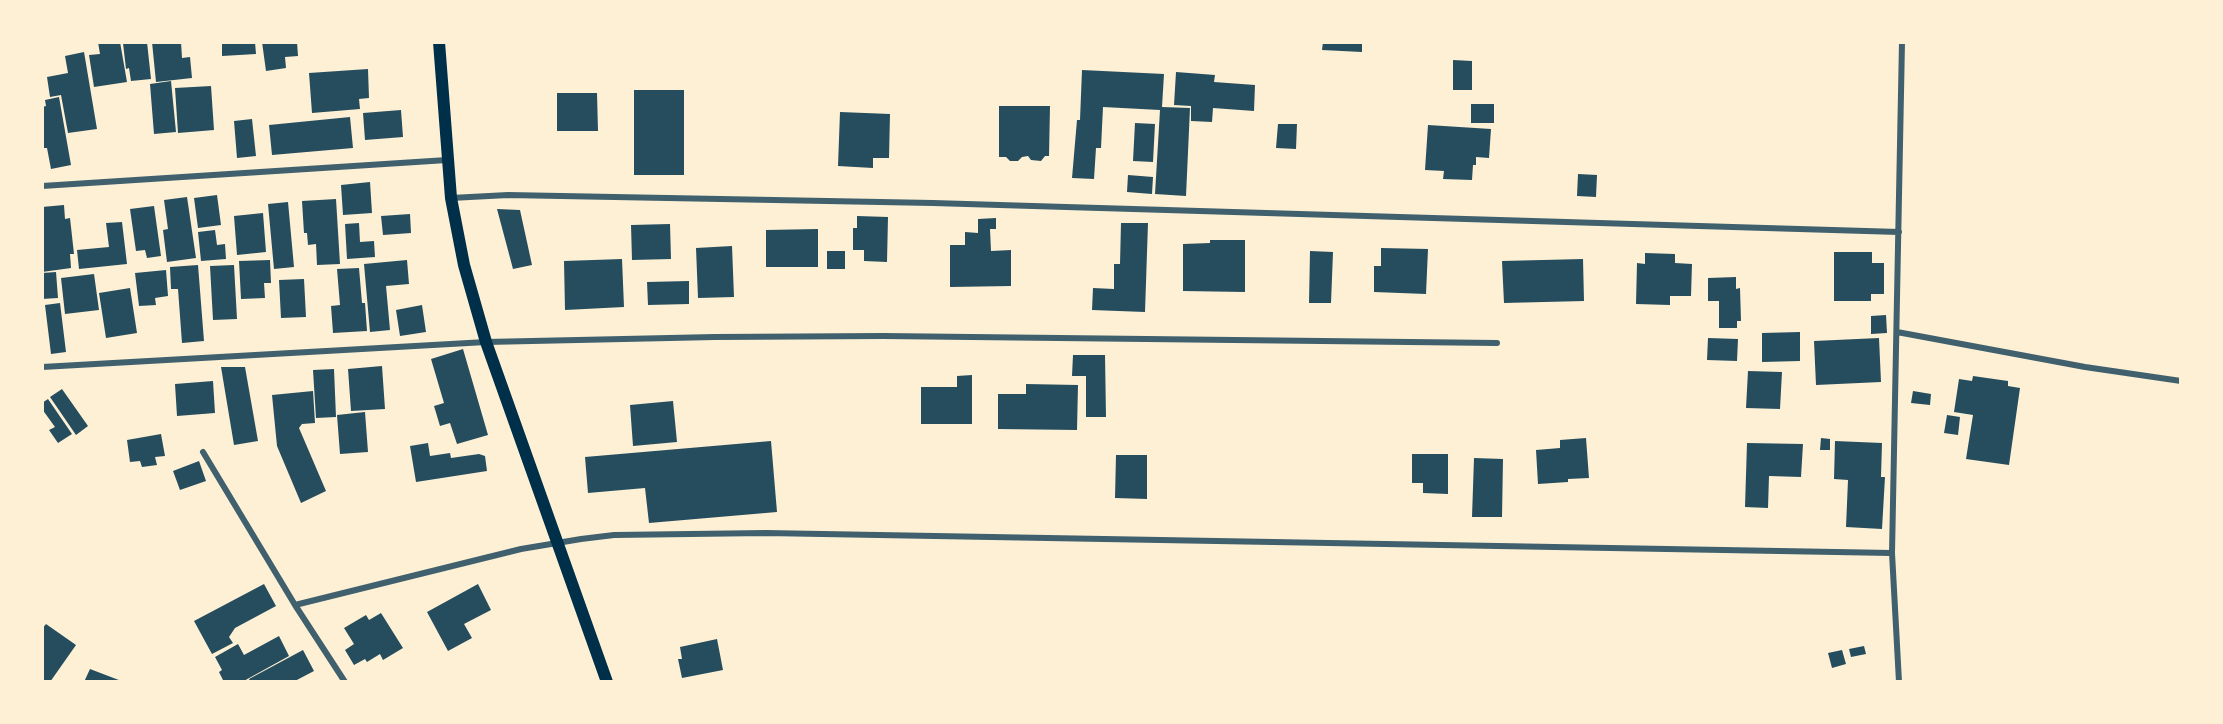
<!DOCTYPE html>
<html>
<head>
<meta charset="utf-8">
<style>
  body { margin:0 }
  #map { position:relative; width:2223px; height:724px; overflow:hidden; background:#fdf0d5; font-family:Bitter,serif }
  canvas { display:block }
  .frame { position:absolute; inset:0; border:44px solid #fdf0d5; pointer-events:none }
</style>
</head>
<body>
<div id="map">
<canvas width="2223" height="724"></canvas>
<div class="frame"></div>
</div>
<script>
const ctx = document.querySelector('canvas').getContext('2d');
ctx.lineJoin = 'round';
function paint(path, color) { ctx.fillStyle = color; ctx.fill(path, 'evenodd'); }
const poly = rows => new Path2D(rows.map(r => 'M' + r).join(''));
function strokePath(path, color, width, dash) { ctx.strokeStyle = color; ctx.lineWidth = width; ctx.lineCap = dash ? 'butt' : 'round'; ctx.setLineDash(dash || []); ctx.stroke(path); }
paint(poly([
  [98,42,120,42,127,82,94,87,89,55,100,54],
  [147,42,151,79,131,81,129,68,126,69,123,43],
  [152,42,181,42,182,58,190,57,192,78,156,82],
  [222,42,255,42,256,54,222,56],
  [262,42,297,42,298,56,285,57,286,68,266,71],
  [1323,42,1362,42,1362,52,1322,50],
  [84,52,97,129,68,133,61,95,50,97,47,77,68,73,65,56],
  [1453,60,1472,61,1472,90,1453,90],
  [368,69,369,98,359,99,360,109,312,113,309,73],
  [1082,70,1164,74,1162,107,1190,108,1186,196,1155,194,1160,110,1103,107,1101,148,1096,148,1094,179,1072,178,1077,120,1080,120],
  [1176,72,1215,75,1214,82,1255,85,1254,111,1213,108,1212,122,1191,121,1191,106,1174,105],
  [171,81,176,132,154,134,150,84],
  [211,86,214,130,178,133,175,88],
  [634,90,684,90,684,175,634,175],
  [557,93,597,93,598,131,557,131],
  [59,97,71,165,51,169,47,148,42,148,42,107,46,106,45,100],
  [1471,104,1494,104,1494,123,1471,123],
  [999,106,1050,106,1049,156,1045,156,1041,161,1031,160,1028,156,1022,157,1018,161,1010,161,1006,157,999,157],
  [401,110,403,137,365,140,363,113],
  [840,112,890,114,889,158,873,158,873,168,838,166],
  [350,117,353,148,272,155,269,125],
  [252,119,256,156,237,158,234,121],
  [1135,123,1155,124,1153,162,1133,161],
  [1278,124,1297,124,1296,149,1276,148],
  [1428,125,1491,129,1489,158,1476,157,1476,165,1473,165,1472,180,1443,179,1444,171,1425,170],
  [1578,174,1597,175,1596,197,1577,196],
  [1128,175,1153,177,1152,194,1127,192],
  [370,182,372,213,343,215,341,185],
  [217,195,221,225,198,228,194,198],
  [187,197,196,258,167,262,163,230,168,229,164,200],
  [336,199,340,264,317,265,316,244,308,245,307,233,304,233,302,201],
  [288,202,294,267,274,269,268,204],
  [64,205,65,219,70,218,74,254,70,254,71,268,42,272,42,207],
  [154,206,161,256,147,258,145,250,136,251,130,209],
  [497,209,520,210,532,265,513,269],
  [263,213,266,252,237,255,234,216],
  [410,214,411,233,383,235,381,216],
  [857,216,888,217,887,262,864,261,864,250,853,250,853,228,857,228],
  [996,218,996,229,990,229,991,251,1011,250,1011,286,950,287,950,245,965,245,965,232,978,233,978,219],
  [122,222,127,264,79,269,77,250,109,247,106,223],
  [359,223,360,242,374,241,375,257,347,259,345,224],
  [1121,223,1148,223,1145,312,1092,310,1093,288,1114,289,1114,264,1120,264],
  [670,224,671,259,632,260,631,225],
  [818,229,818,267,766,267,766,230],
  [215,230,217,245,225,244,226,259,201,261,198,232],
  [1210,240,1245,240,1245,292,1183,291,1183,244,1210,243],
  [732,246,734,297,698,298,696,248],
  [1381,248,1428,249,1426,294,1374,292,1374,266,1381,266],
  [827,251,845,251,845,269,827,269],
  [1310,251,1333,252,1331,303,1309,303],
  [1834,252,1872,252,1872,263,1884,263,1884,294,1871,294,1871,301,1834,301],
  [1645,253,1675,254,1675,263,1692,264,1691,296,1670,296,1670,305,1636,304,1637,263,1645,264],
  [622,259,624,307,565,310,564,261],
  [1583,259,1584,301,1504,303,1502,261],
  [270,260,271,283,264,283,265,298,241,299,239,261],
  [407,260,409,284,386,286,390,330,370,332,364,264],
  [198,265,204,341,182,343,178,289,171,289,170,267],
  [234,265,237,319,213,320,210,266],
  [359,268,362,303,365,303,367,331,333,333,331,306,340,305,337,269],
  [166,270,168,296,155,298,156,305,139,306,135,273],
  [56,272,58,298,42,299,42,273],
  [94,274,99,310,65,314,61,278],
  [1736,277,1736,289,1740,288,1741,321,1737,321,1737,328,1719,328,1719,301,1708,301,1708,278],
  [304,279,306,317,281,318,279,280],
  [689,281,689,304,648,305,647,282],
  [130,288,137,333,106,338,99,293],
  [60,303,66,352,51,354,45,305],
  [422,305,426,332,400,336,396,310],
  [1886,315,1887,333,1871,334,1871,316],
  [1800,332,1800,361,1762,362,1762,333],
  [1708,338,1738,339,1737,361,1707,360],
  [1879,338,1881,382,1816,385,1814,341],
  [463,349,488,435,457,444,450,423,440,426,434,406,444,403,431,359],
  [1073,355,1105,355,1106,417,1086,417,1086,376,1072,376],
  [382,366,385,409,351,411,348,369],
  [221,367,245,367,258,441,234,445],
  [334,369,336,417,316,418,313,370],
  [1748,371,1782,372,1780,409,1746,408],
  [972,375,972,424,921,424,921,387,957,387,957,376],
  [1973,376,2008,381,2008,386,2020,388,2009,465,1966,459,1973,415,1954,412,1959,379,1972,381],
  [213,381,215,413,177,416,175,384],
  [1026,384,1078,385,1077,430,998,429,998,394,1026,394],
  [62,389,88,426,76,435,50,397],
  [313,391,315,423,302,424,299,428,326,491,301,503,277,446,272,395],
  [1913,391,1931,394,1930,405,1911,403],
  [48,399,72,434,58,443,49,430,55,427,42,409,42,403],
  [673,401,677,442,633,446,630,405],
  [365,412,368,452,340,454,337,415],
  [1947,415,1960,417,1958,435,1944,433],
  [161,434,165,456,155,457,157,465,142,467,140,461,130,462,127,440],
  [1586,438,1589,478,1568,479,1568,482,1538,484,1536,450,1560,448,1560,440],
  [1821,438,1830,439,1830,450,1820,450],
  [771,441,777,512,649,523,645,488,588,493,585,457],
  [1835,441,1882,443,1881,477,1885,477,1882,529,1846,527,1848,480,1834,479],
  [428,443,430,456,450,453,451,458,479,454,485,456,487,471,416,482,410,446],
  [1747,443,1803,444,1801,477,1769,476,1768,508,1745,507],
  [1412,454,1448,454,1448,494,1423,493,1423,483,1412,483],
  [1116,455,1147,455,1147,499,1115,498],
  [1474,458,1503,459,1502,517,1472,517],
  [199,461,206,481,180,490,173,471],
  [264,584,276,606,235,628,229,637,233,643,212,654,194,621],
  [478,584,491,610,464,624,472,638,448,651,427,612],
  [381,613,403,648,383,660,380,654,367,662,365,659,354,665,345,650,354,644,344,628,366,615,369,620],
  [46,624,76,645,50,682,42,681,42,629],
  [279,636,289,656,242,682,224,682,219,672,222,670,215,657,238,644,244,655],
  [717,639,723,670,682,678,678,659,682,659,680,647],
  [1864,646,1866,654,1851,657,1849,649],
  [303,650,314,671,293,682,250,682,249,679],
  [1842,650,1846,664,1832,668,1828,653],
  [90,669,124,682,84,682]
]), '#264d5e');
strokePath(poly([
  [42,186,447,160],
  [451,198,508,195,933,203,1899,232],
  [1897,332,2085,367,2181,381],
  [42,367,486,342,715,337,883,336,1497,343],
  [203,452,295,605,345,682],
  [295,605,521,549,581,539,614,535,766,533,1892,553],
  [1899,682,1892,553,1902,42]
]), '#3f606c', 6);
strokePath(poly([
  [439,42,451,198,464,265,486,342,607,682]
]), '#003049', 12);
</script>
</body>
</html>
